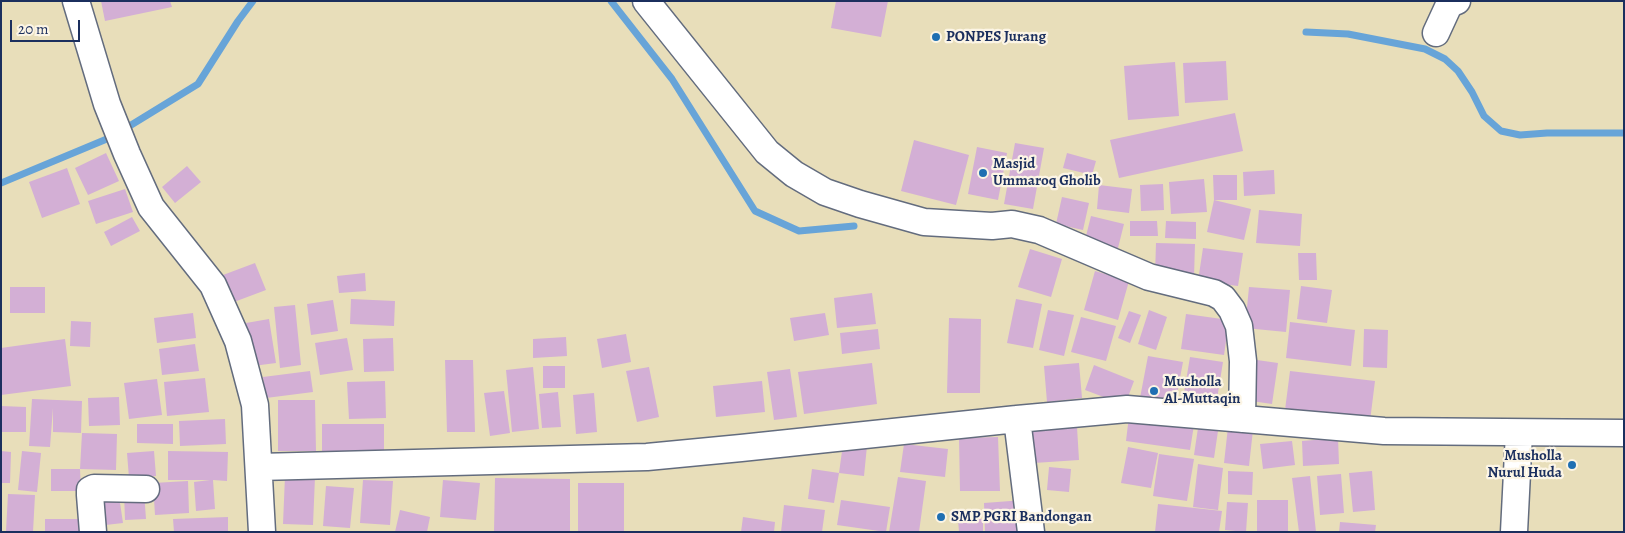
<!DOCTYPE html>
<html>
<head>
<meta charset="utf-8">
<style>
  body { margin:0 }
  #map { position:relative; width:1625px; height:533px; overflow:hidden; background:#e8deba; font-family:Alegreya,serif }
  canvas { display:block }
  .frame { position:absolute; inset:0; border:2px solid #1b2f5e; pointer-events:none }
  .scale { position:absolute; left:10px; top:20px; width:70px; height:22px; box-sizing:border-box; border:2px solid #1b2f5e; border-top:0; padding-left:6px; font-size:15px; line-height:18px; white-space:nowrap; color:#1b2f5e; -webkit-text-stroke:4px #fcf5e5; paint-order:stroke }
</style>
</head>
<body>
<div id="map">
<canvas width="1625" height="533"></canvas>
<div class="frame"></div>
<div class="scale">20 m</div>
</div>
<script>
const ctx = document.querySelector('canvas').getContext('2d');
ctx.lineJoin = 'round';
const poly = rows => new Path2D(rows.map(r => 'M' + r).join(''));
function strokePath(path, color, width, dash) { ctx.strokeStyle = color; ctx.lineWidth = width; ctx.lineCap = dash ? 'butt' : 'round'; ctx.setLineDash(dash || []); ctx.stroke(path); }
function paint(path, color) { ctx.fillStyle = color; ctx.fill(path, 'evenodd'); }
function write(font, color, halo, rows, align = 'center') {
  ctx.font = font + ' Alegreya,serif'; ctx.lineWidth = 4.5; ctx.setLineDash([]); ctx.textBaseline = 'middle'; ctx.strokeStyle = halo; ctx.fillStyle = color; for (const [text, x, y, turn = 0] of rows) {
    ctx.save(); ctx.translate(x, y); ctx.rotate((+turn || 0) * Math.PI / 180); ctx.textAlign = isNaN(turn) ? turn : align; if (halo) ctx.strokeText(text, 0, 0); ctx.fillText(text, 0, 0); ctx.restore();
  }
}
strokePath(poly([
  [611,1,672,79,755,211,799,231,854,226],
  [1306,32,1348,34,1425,49,1445,59,1458,71,1472,92,1484,116,1501,131,1520,135,1547,133,1624,133],
  [123,130,198,84,238,21,253,1],
  [1,183,114,136]
]), '#67a4d8', 7);
paint(poly([
  [101,1,170,1,172,7,105,21],
  [836,1,888,1,881,37,831,28],
  [1226,61,1228,100,1185,103,1183,63],
  [1175,62,1179,116,1128,120,1124,66],
  [1235,113,1243,151,1119,178,1110,140],
  [914,140,969,155,956,205,901,191],
  [1015,143,1044,148,1033,209,1004,204],
  [977,147,1007,153,998,200,968,194],
  [106,153,119,181,88,195,75,168],
  [1067,153,1096,161,1092,175,1063,168],
  [187,166,201,182,175,203,162,187],
  [67,168,80,204,42,218,29,182],
  [1274,170,1275,194,1244,196,1243,172],
  [1213,175,1237,175,1237,200,1214,200],
  [1204,179,1207,212,1171,214,1169,182],
  [1163,184,1164,210,1141,211,1140,185],
  [1099,185,1132,189,1129,213,1097,209],
  [125,189,133,212,96,224,88,201],
  [1062,197,1089,203,1083,230,1056,224],
  [1214,200,1251,209,1244,240,1207,232],
  [1259,210,1302,214,1300,246,1256,243],
  [1091,216,1124,224,1116,256,1083,248],
  [132,217,140,231,111,246,104,232],
  [1130,221,1157,221,1158,236,1130,236],
  [1166,221,1196,222,1196,239,1165,238],
  [1156,243,1195,244,1194,277,1155,276],
  [1203,248,1243,253,1238,286,1198,281],
  [1030,249,1062,259,1051,297,1018,287],
  [1298,253,1316,253,1317,280,1299,280],
  [255,263,266,290,234,302,223,275],
  [1095,271,1129,281,1118,320,1084,310],
  [365,273,366,291,339,293,337,276],
  [1301,286,1332,290,1327,323,1297,319],
  [10,287,45,287,45,313,10,313],
  [1249,287,1290,290,1286,332,1245,328],
  [872,293,876,324,837,328,834,298],
  [351,299,395,301,394,326,350,324],
  [1016,299,1042,304,1033,348,1007,343],
  [333,300,338,331,311,335,307,304],
  [295,305,301,365,280,368,274,307],
  [1048,310,1074,315,1064,356,1039,350],
  [1149,310,1167,317,1156,350,1138,344],
  [1129,311,1141,315,1130,343,1118,338],
  [193,313,196,338,157,343,154,318],
  [825,313,829,335,794,341,790,318],
  [1186,314,1229,320,1224,355,1181,349],
  [1081,317,1116,326,1106,361,1071,352],
  [949,318,981,319,980,393,947,393],
  [269,319,276,363,253,366,246,323],
  [71,321,91,322,90,347,70,346],
  [1290,322,1355,330,1351,366,1286,358],
  [878,329,880,349,842,354,840,333],
  [1364,329,1388,330,1387,368,1363,367],
  [626,334,631,362,602,368,597,339],
  [566,337,567,356,533,358,533,339],
  [347,338,353,370,320,375,315,343],
  [393,338,394,371,364,372,363,339],
  [65,339,71,386,1,395,1,348],
  [195,344,199,371,162,375,159,349],
  [1148,356,1183,362,1175,404,1140,398],
  [1190,357,1223,362,1216,405,1183,399],
  [445,360,473,360,475,432,447,432],
  [1257,360,1278,363,1272,404,1251,401],
  [872,363,877,404,804,414,798,372],
  [1079,363,1082,398,1047,402,1044,366],
  [1094,365,1134,381,1125,405,1085,390],
  [543,366,565,366,565,388,543,388],
  [533,367,539,429,512,432,506,370],
  [649,367,659,417,637,422,626,371],
  [790,369,797,417,774,420,767,372],
  [310,371,313,392,266,398,263,377],
  [1290,371,1375,381,1370,421,1285,410],
  [205,378,209,412,167,416,164,382],
  [157,379,162,415,129,419,124,383],
  [385,381,386,418,349,419,347,382],
  [762,381,765,412,716,417,713,386],
  [504,391,510,433,490,436,484,393],
  [558,392,561,427,542,428,539,394],
  [594,393,597,432,576,434,573,395],
  [119,397,120,425,89,426,88,398],
  [32,399,82,401,81,433,53,432,53,408,50,447,29,446],
  [278,400,315,400,316,451,278,451],
  [1,406,26,407,26,432,1,432],
  [1129,416,1194,425,1190,450,1126,441],
  [225,419,226,444,180,446,179,421],
  [137,424,173,424,173,444,137,443],
  [322,424,384,424,384,452,322,452],
  [1077,427,1079,460,1034,463,1032,430],
  [1228,427,1253,430,1249,466,1224,463],
  [1198,428,1218,431,1214,458,1194,455],
  [82,433,117,434,116,470,80,469],
  [998,437,1000,491,960,491,959,438],
  [1338,438,1339,464,1303,466,1302,441],
  [1292,441,1295,465,1263,469,1260,444],
  [843,444,867,446,864,476,839,473],
  [904,444,948,449,945,477,900,472],
  [1128,447,1158,453,1151,488,1121,483],
  [1,451,11,452,10,483,1,483],
  [22,451,41,453,37,492,18,490],
  [154,451,156,476,129,478,127,453],
  [168,451,228,452,227,481,213,480,215,509,196,511,194,482,210,480,168,480],
  [1159,454,1194,459,1187,501,1153,496],
  [1198,464,1223,468,1218,510,1193,507],
  [1049,467,1071,469,1069,492,1047,490],
  [51,469,80,469,81,491,51,491],
  [812,469,839,473,834,503,808,499],
  [1228,471,1253,472,1252,495,1228,494],
  [1372,471,1375,510,1353,512,1349,473],
  [1341,474,1344,513,1320,515,1317,476],
  [285,476,315,477,313,525,283,524],
  [1310,476,1316,532,1299,532,1292,478],
  [898,477,926,481,919,532,889,532],
  [495,478,570,479,570,532,494,532],
  [363,480,393,481,390,525,360,523],
  [443,480,480,483,476,520,440,517],
  [188,481,189,513,155,515,153,483],
  [578,483,624,483,624,532,578,532],
  [326,486,354,488,350,528,323,526],
  [144,492,146,519,125,520,124,493],
  [8,494,35,495,33,532,6,531],
  [119,496,123,523,97,526,94,499],
  [841,500,890,507,886,532,837,525],
  [1024,500,1025,532,985,532,984,503],
  [1257,500,1288,500,1288,531,1257,531],
  [1227,502,1248,503,1246,532,1225,530],
  [1158,504,1222,511,1219,532,1155,532],
  [784,505,825,510,822,532,781,532],
  [400,510,430,517,427,532,395,532],
  [228,517,228,532,174,532,173,519],
  [743,517,775,522,774,532,741,532],
  [45,519,82,519,82,532,45,532],
  [958,519,983,519,983,532,959,532],
  [1340,522,1376,525,1375,532,1339,532]
]), '#d3afd5');
const minor = poly([
  [76,1,107,104,127,154,151,207,213,285,238,341,255,405,262,532],
  [646,1,767,152,794,174,825,192,860,204,924,222,992,226,1012,224,1039,230,1149,277,1214,293,1223,298,1232,310,1239,326,1243,361,1242,419],
  [1436,33,1448,7,1452,3,1457,1],
  [1017,419,1031,532],
  [259,467,647,457,741,448,1017,419,1127,409,1384,431,1624,433],
  [93,532,90,495,90,490,94,488,146,489],
  [1514,532,1519,433]
]);
strokePath(minor, '#636c7e', 29);
strokePath(minor, '#fff', 26);
for (const [x, y, r, color] of [
  [936,37,5,"#1f6fb2"],
  [983,173,5,"#1f6fb2"],
  [1154,391,5,"#1f6fb2"],
  [1572,465,5,"#1f6fb2"],
  [941,517,5,"#1f6fb2"]
]) { const dot = new Path2D(); dot.arc(x, y, r, 0, 2 * Math.PI); ctx.fillStyle = color; ctx.fill(dot); strokePath(dot, '#fcf5e5', 2); }
write('bold 15px', '#1b2f5e', '#fcf5e5', [
  ["PONPES Jurang",946,37],
  ["Masjid",993,164],
  ["Ummaroq Gholib",993,181],
  ["Musholla",1164,382],
  ["Al-Muttaqin",1164,399],
  ["Musholla",1562,456,"right"],
  ["Nurul Huda",1562,473,"right"],
  ["SMP PGRI Bandongan",951,517]
], 'left');
</script>
</body>
</html>
